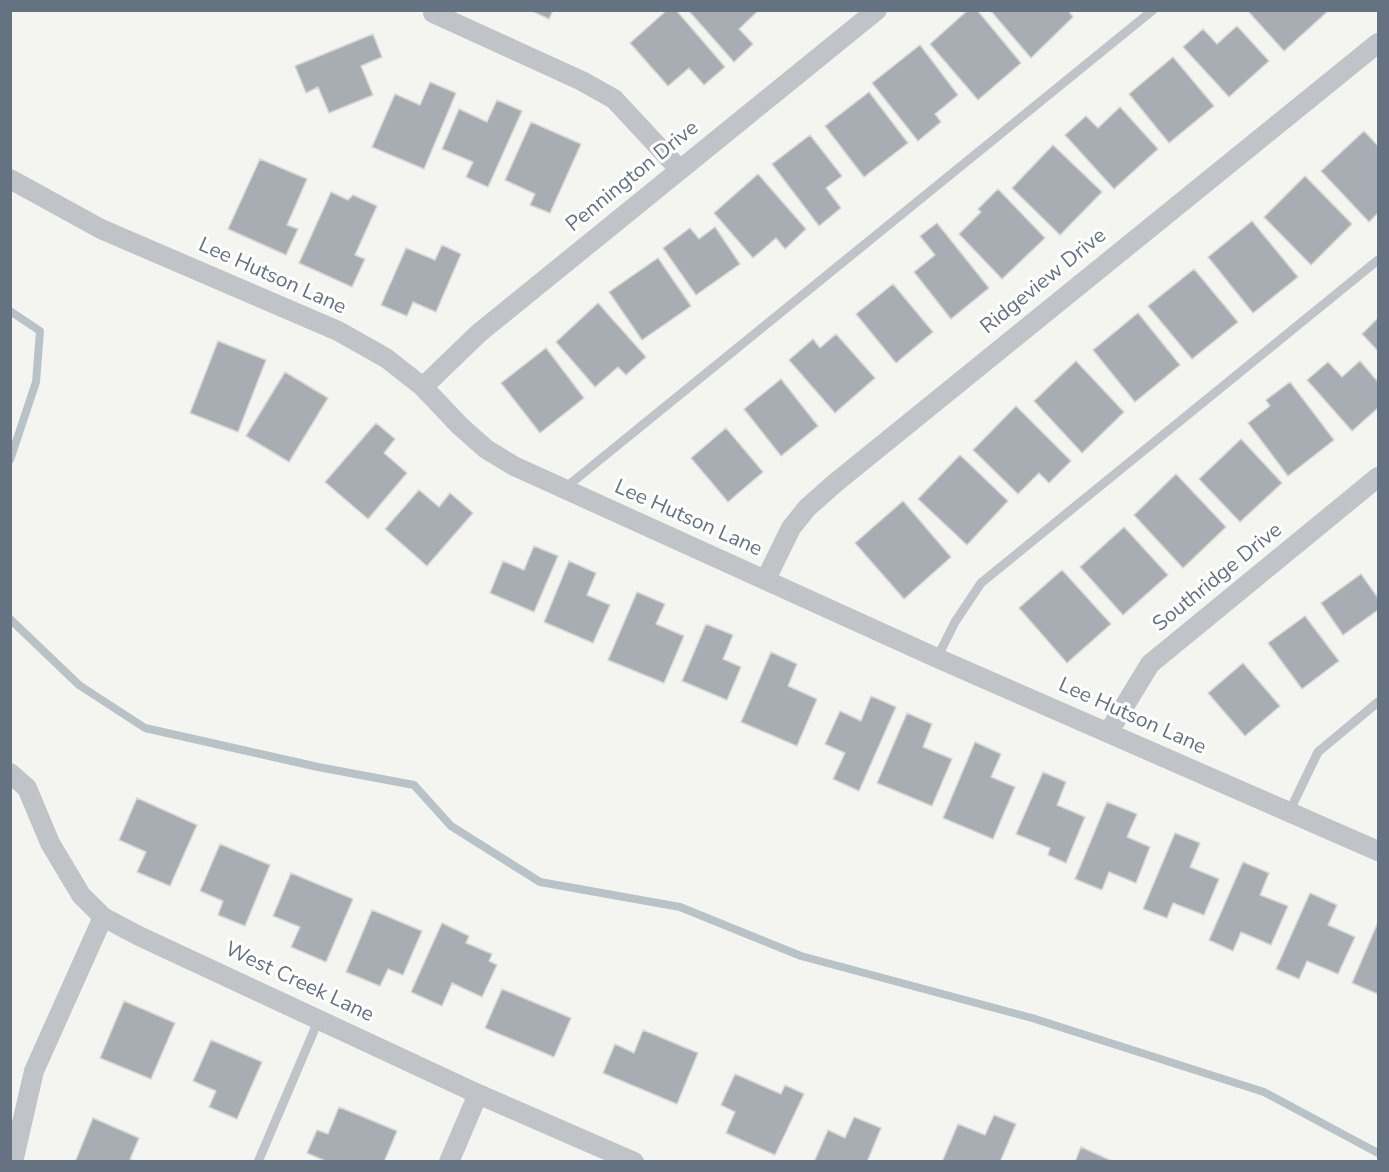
<!DOCTYPE html>
<html>
<head>
<meta charset="utf-8">
<style>
  body { margin:0 }
  #map { position:relative; width:1389px; height:1172px; overflow:hidden; background:#f4f5f1; font-family:"Nunito Sans",sans-serif }
  canvas { display:block }
  .frame { position:absolute; inset:0; border:12px solid #657281; pointer-events:none }
</style>
</head>
<body>
<div id="map">
<canvas width="1389" height="1172"></canvas>
<div class="frame"></div>
</div>
<script>
const ctx = document.querySelector('canvas').getContext('2d');
ctx.lineJoin = 'round';
const poly = rows => new Path2D(rows.map(r => 'M' + r).join(''));
function strokePath(path, color, width, dash) { ctx.strokeStyle = color; ctx.lineWidth = width; ctx.lineCap = dash ? 'butt' : 'round'; ctx.setLineDash(dash || []); ctx.stroke(path); }
function paint(path, color) { ctx.fillStyle = color; ctx.fill(path, 'evenodd'); }
function write(font, color, halo, rows, align = 'center') {
  ctx.font = font + ' "Nunito Sans",sans-serif'; ctx.lineWidth = 6; ctx.setLineDash([]); ctx.textBaseline = 'middle'; ctx.strokeStyle = halo; ctx.fillStyle = color; for (const [text, x, y, turn = 0] of rows) {
    ctx.save(); ctx.translate(x, y); ctx.rotate((+turn || 0) * Math.PI / 180); ctx.textAlign = isNaN(turn) ? turn : align; if (halo) ctx.strokeText(text, 0, 0); ctx.fillText(text, 0, 0); ctx.restore();
  }
}
strokePath(poly([
  [10,311,40,331,36,382,10,460],
  [10,619,79,685,145,728,318,767,414,785,451,826,540,882,680,907,801,956,1032,1018,1264,1092,1378,1153]
]), '#b8c2c7', 8);
const building = poly([
  [530,10,553,10,549,19,530,10],
  [667,10,676,10,725,67,704,85,689,68,668,86,630,43,667,10],
  [688,10,759,10,739,29,753,44,734,62,688,10],
  [968,10,977,10,1021,63,978,100,930,44,968,10],
  [990,10,1068,10,1073,17,1031,58,990,10],
  [1247,10,1326,10,1327,12,1284,51,1247,10],
  [1237,26,1269,61,1229,97,1183,47,1203,29,1217,44,1237,26],
  [373,34,382,57,361,66,373,95,329,113,318,87,306,93,295,66,373,34],
  [920,45,958,95,935,114,941,122,918,141,872,83,920,45],
  [1173,57,1214,106,1169,143,1129,94,1173,57],
  [430,82,456,93,424,169,372,147,395,94,420,105,430,82],
  [869,92,908,143,864,177,825,126,869,92],
  [497,100,522,111,488,187,466,177,473,162,442,149,459,109,487,122,497,100],
  [1120,107,1158,149,1114,189,1065,135,1086,116,1098,128,1120,107],
  [531,122,581,144,550,213,530,205,535,194,505,180,531,122],
  [1364,131,1378,146,1378,213,1369,222,1321,171,1364,131],
  [810,135,842,176,826,188,841,208,819,226,772,164,810,135],
  [1053,145,1102,192,1060,235,1012,188,1053,145],
  [260,159,307,179,287,225,298,229,286,255,228,229,260,159],
  [758,174,806,229,785,249,776,238,753,258,714,213,758,174],
  [1305,176,1352,224,1311,265,1264,217,1305,176],
  [998,189,1045,238,1002,279,959,234,981,212,978,209,998,189],
  [331,192,348,200,353,195,377,206,355,255,365,259,352,287,299,263,331,192],
  [1252,221,1298,277,1253,313,1208,257,1252,221],
  [937,223,989,288,951,319,914,272,935,255,920,236,937,223],
  [715,227,740,264,696,295,663,248,690,228,699,239,715,227],
  [442,245,461,254,436,312,413,302,407,316,381,305,406,248,435,260,442,245],
  [658,258,691,306,642,340,609,292,658,258],
  [1194,269,1238,322,1192,359,1148,306,1194,269],
  [893,284,933,332,896,363,856,314,893,284],
  [598,303,646,357,626,375,618,367,595,387,556,342,598,303],
  [1138,313,1180,365,1135,402,1093,350,1138,313],
  [1378,318,1378,351,1362,334,1378,318],
  [836,334,875,378,835,413,789,360,813,339,820,348,836,334],
  [218,341,266,360,238,432,190,413,218,341],
  [546,348,584,398,540,433,501,383,546,348],
  [1076,361,1124,412,1082,453,1034,401,1076,361],
  [1360,361,1378,382,1378,408,1352,431,1307,380,1328,362,1342,377,1360,361],
  [285,372,328,398,289,462,246,436,285,372],
  [781,379,818,426,781,456,744,409,781,379],
  [1290,382,1334,440,1288,476,1248,423,1270,406,1266,400,1290,382],
  [1016,406,1071,461,1049,483,1039,473,1018,494,973,450,1016,406],
  [376,423,395,439,384,453,407,473,368,519,325,482,376,423],
  [726,428,763,472,728,502,691,458,726,428],
  [1241,439,1282,483,1240,522,1199,479,1241,439],
  [960,455,1008,501,967,545,918,499,960,455],
  [1176,474,1226,527,1183,568,1134,515,1176,474],
  [419,490,439,507,450,493,473,513,427,566,385,529,419,490],
  [903,501,951,557,904,599,855,543,903,501],
  [1124,527,1168,575,1123,615,1080,567,1124,527],
  [534,546,558,556,534,612,490,593,503,561,524,570,534,546],
  [569,561,596,573,587,595,610,605,593,643,544,622,569,561],
  [1062,570,1111,624,1067,663,1019,608,1062,570],
  [1361,574,1378,598,1378,610,1343,635,1321,603,1361,574],
  [637,592,665,604,656,624,684,636,664,683,608,660,637,592],
  [1305,616,1339,661,1302,689,1268,643,1305,616],
  [706,624,733,635,723,659,741,667,727,700,682,681,706,624],
  [771,652,797,664,788,686,817,699,797,746,741,722,771,652],
  [1243,663,1280,706,1245,736,1208,693,1243,663],
  [871,696,896,707,859,791,833,779,845,753,825,744,840,711,861,721,871,696],
  [907,713,932,724,923,747,952,759,932,806,877,783,907,713],
  [975,742,1001,754,991,777,1015,787,993,839,943,818,975,742],
  [1043,772,1066,782,1057,805,1085,817,1066,863,1048,855,1050,848,1016,834,1043,772],
  [137,798,197,825,170,886,137,872,146,852,119,840,137,798],
  [1107,802,1137,814,1127,837,1150,847,1136,883,1109,872,1102,890,1075,879,1107,802],
  [1175,833,1200,843,1190,867,1219,879,1204,915,1173,903,1167,918,1143,909,1175,833],
  [220,844,270,865,245,926,218,915,223,901,200,891,220,844],
  [1243,862,1269,873,1260,895,1288,906,1271,945,1241,932,1233,951,1209,940,1243,862],
  [291,873,353,899,326,962,291,947,300,927,273,916,291,873],
  [1310,893,1337,905,1328,925,1355,937,1338,974,1307,961,1299,979,1276,969,1310,893],
  [372,910,422,931,403,975,388,969,380,986,346,972,372,910],
  [1378,922,1378,994,1352,983,1378,922],
  [442,923,469,936,466,943,492,954,489,961,497,965,482,997,452,983,442,1006,411,992,442,923],
  [502,989,571,1018,554,1057,485,1028,502,989],
  [124,1001,175,1023,151,1079,100,1058,124,1001],
  [643,1030,698,1053,677,1104,603,1073,615,1044,634,1053,643,1030],
  [211,1040,262,1062,237,1119,209,1107,216,1091,193,1081,211,1040],
  [735,1074,781,1094,785,1085,804,1094,775,1155,726,1133,735,1112,721,1105,735,1074],
  [339,1107,397,1131,384,1162,328,1162,307,1153,317,1130,328,1134,339,1107],
  [994,1115,1016,1124,1000,1162,942,1162,958,1124,985,1135,994,1115],
  [854,1117,881,1128,867,1162,814,1162,828,1130,845,1138,854,1117],
  [93,1118,139,1138,130,1159,135,1162,75,1162,93,1118],
  [1081,1147,1114,1162,1075,1162,1081,1147]
]);
paint(building, '#a7adb3');
strokePath(building, '#d6d6d4', 1.5);
strokePath(poly([
  [565,488,1153,10],
  [937,658,955,622,981,583,1378,260],
  [1289,812,1318,752,1378,702],
  [258,1162,319,1019]
]), '#c0c3c7', 9);
strokePath(poly([
  [434,10,433,13,582,81,614,99,680,170],
  [10,179,101,229,338,331,386,358,423,387,460,426,486,449,514,466,937,658,1378,851],
  [423,387,479,333,877,10],
  [766,579,791,528,807,508,834,484,1378,43],
  [1108,733,1150,664,1378,477],
  [10,773,27,788,50,843,81,895,103,917,139,936,478,1094,634,1162],
  [13,1162,34,1071,103,917],
  [449,1162,478,1094]
]), '#c0c3c7', 20);
write('21px', '#657281', '#fff', [
  ["Pennington Drive",633,177,-39],
  ["Lee Hutson Lane",272,277,24],
  ["Ridgeview Drive",1044,282,-39],
  ["Lee Hutson Lane",688,519,24],
  ["Southridge Drive",1218,578,-39],
  ["Lee Hutson Lane",1132,717,24],
  ["West Creek Lane",299,983,25]
]);
</script>
</body>
</html>
